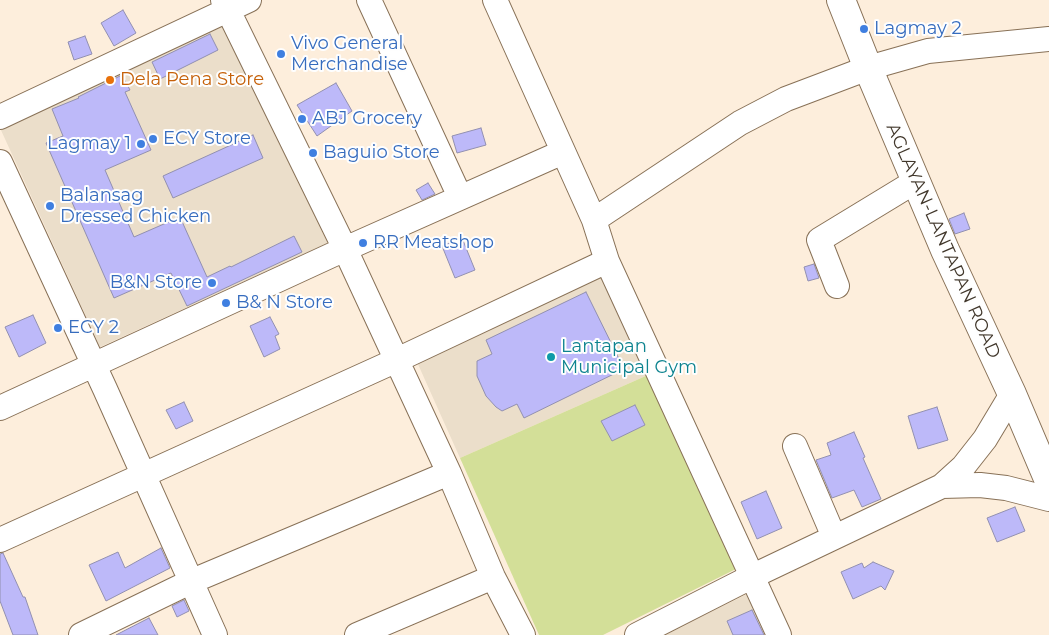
<!DOCTYPE html>
<html>
<head>
<meta charset="utf-8">
<style>
  body { margin:0 }
  canvas { display:block; background:#fdeedc }
</style>
</head>
<body>
<canvas width="1049" height="635"></canvas>
<script>
const ctx = document.querySelector('canvas').getContext('2d');
ctx.lineJoin = 'round';
function paint(path, color) { ctx.fillStyle = color; ctx.fill(path, 'evenodd'); }
const poly = rows => new Path2D(rows.map(r => 'M' + r).join(''));
function strokePath(path, color, width, dash) { ctx.strokeStyle = color; ctx.lineWidth = width; ctx.lineCap = dash ? 'butt' : 'round'; ctx.setLineDash(dash || []); ctx.stroke(path); }
function write(font, color, halo, rows, align = 'center') {
  ctx.font = font + ' Montserrat,sans-serif'; ctx.lineWidth = 4; ctx.setLineDash([]); ctx.textBaseline = 'middle'; ctx.strokeStyle = halo; ctx.fillStyle = color; for (const [text, x, y, turn = 0] of rows) {
    ctx.save(); ctx.translate(x, y); ctx.rotate((+turn || 0) * Math.PI / 180); ctx.textAlign = isNaN(turn) ? turn : align; if (halo) ctx.strokeText(text, 0, 0); ctx.fillText(text, 0, 0); ctx.restore();
  }
}
paint(poly([
  [223,22,328,243,100,347,0,128],
  [604,274,648,375,460,458,417,362],
  [751,592,772,635,665,635]
]), '#ebdeca');
paint(poly([
  [648,375,738,568,603,635,539,635,460,458]
]), '#d3df98');
const building = poly([
  [123,10,136,33,114,46,101,23,123,10],
  [210,34,218,50,160,79,152,62,210,34],
  [85,36,92,54,74,60,68,42,85,36],
  [122,75,130,90,125,92,151,150,105,170,134,237,180,217,207,277,230,266,231,267,294,236,302,252,187,306,171,273,114,298,46,143,63,136,52,109,79,98,78,97,122,75],
  [336,83,352,111,317,136,297,105,336,83],
  [481,128,486,145,457,153,452,136,481,128],
  [253,135,263,158,173,198,163,176,253,135],
  [428,183,435,194,422,200,416,190,428,183],
  [964,213,970,229,955,234,949,219,964,213],
  [462,238,475,270,455,278,442,246,462,238],
  [814,264,819,278,808,281,804,267,814,264],
  [586,292,624,369,524,418,517,404,502,411,496,407,486,396,477,376,477,361,492,354,486,340,586,292],
  [33,315,46,343,19,357,5,327,33,315],
  [270,317,279,334,275,336,280,349,264,357,250,326,270,317],
  [184,402,193,421,176,429,166,410,184,402],
  [635,405,645,425,612,441,601,421,635,405],
  [937,407,948,440,918,449,908,416,937,407],
  [854,432,865,457,863,458,881,499,862,507,854,490,832,498,816,460,831,455,827,443,854,432],
  [766,491,782,528,757,539,741,502,766,491],
  [1015,507,1025,531,997,542,987,518,1015,507],
  [161,548,170,568,106,601,89,565,118,552,125,568,161,548],
  [3,553,23,597,25,597,38,635,13,635,0,601,0,554,3,553],
  [873,562,894,571,885,590,881,586,853,599,841,572,862,563,864,568,873,562],
  [184,600,189,611,177,617,172,606,184,600],
  [752,610,764,635,733,635,727,621,752,610],
  [149,618,158,635,116,635,149,618]
]);
paint(building, '#bdb9f9');
strokePath(building, '#9290b0', 1);
const minor = poly([
  [223,0,345,249,449,473,493,577,523,635],
  [369,0,460,197],
  [495,0,594,220,607,261,779,635],
  [0,117,249,0],
  [0,162,105,389,215,635],
  [594,220,740,123,786,99,868,68,928,51,1049,39],
  [837,286,819,240,916,181],
  [0,408,345,249,563,152],
  [795,446,834,537],
  [942,486,980,485,1006,488,1049,499],
  [0,540,397,360,607,261],
  [81,635,190,582,449,473],
  [357,635,493,577],
  [637,635,751,577,942,486,963,467,985,439,1012,394]
]);
const major = poly([
  [841,0,868,68,945,250,1012,394,1049,481]
]);
strokePath(minor, '#887157', 26);
strokePath(major, '#887157', 30);
strokePath(minor, '#fff', 24);
strokePath(major, '#fff', 28);
for (const [x, y, r, color] of [
  [864,29,5,"#3f7fe0"],
  [281,54,5,"#3f7fe0"],
  [110,80,5,"#e8710a"],
  [302,119,5,"#3f7fe0"],
  [153,139,5,"#3f7fe0"],
  [141,144,5,"#3f7fe0"],
  [313,153,5,"#3f7fe0"],
  [50,206,5,"#3f7fe0"],
  [363,243,5,"#3f7fe0"],
  [212,283,5,"#3f7fe0"],
  [226,303,5,"#3f7fe0"],
  [58,328,5,"#3f7fe0"],
  [551,357,5,"#0f9aa8"]
]) { const dot = new Path2D(); dot.arc(x, y, r, 0, 2 * Math.PI); ctx.fillStyle = color; ctx.fill(dot); strokePath(dot, '#fefefe', 2); }
write('18px', '#366cbe', '#fefefe', [
  ["Lagmay 2",874,29],
  ["Vivo General",291,44],
  ["Merchandise",291,65],
  ["ABJ Grocery",312,119],
  ["ECY Store",163,139],
  ["Lagmay 1",131,144,"right"],
  ["Baguio Store",323,153],
  ["Balansag",60,196],
  ["Dressed Chicken",60,217],
  ["RR Meatshop",373,243],
  ["B&N Store",202,283,"right"],
  ["B& N Store",236,303],
  ["ECY 2",68,328]
], 'left');
write('18px', '#c56008', '#fefefe', [
  ["Dela Pena Store",120,80]
], 'left');
write('18px', '#40362a', '#fefefe', [
  ["AGLAYAN-LANTAPAN ROAD",943,241,66]
]);
write('18px', '#0d838f', '#fefefe', [
  ["Lantapan",561,347],
  ["Municipal Gym",561,368]
], 'left');
</script>
</body>
</html>
